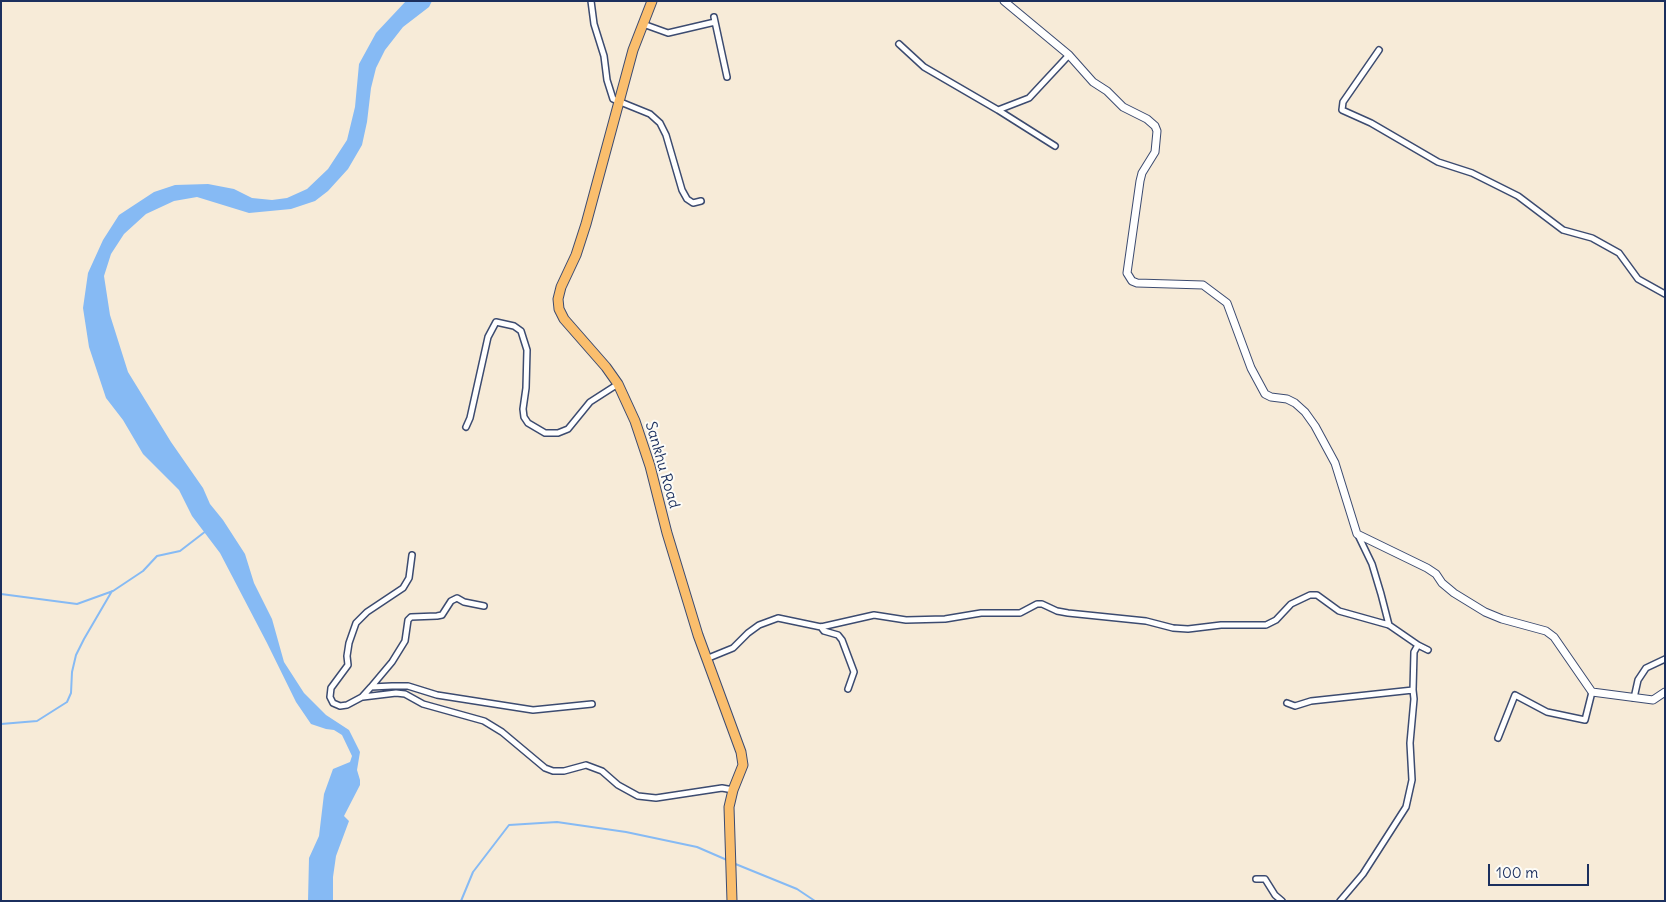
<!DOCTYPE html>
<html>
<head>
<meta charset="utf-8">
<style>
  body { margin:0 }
  #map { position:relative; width:1666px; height:902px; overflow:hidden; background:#f7ebd8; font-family:Delius,sans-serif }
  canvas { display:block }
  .frame { position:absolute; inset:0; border:2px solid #1b2f5e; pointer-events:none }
  .scale { position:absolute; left:1488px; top:864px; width:101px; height:22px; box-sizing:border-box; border:2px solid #1b2f5e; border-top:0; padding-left:6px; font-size:15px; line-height:18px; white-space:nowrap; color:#1b2f5e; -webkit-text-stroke:4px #fdfcf7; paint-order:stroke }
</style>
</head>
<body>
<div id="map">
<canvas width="1666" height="902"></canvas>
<div class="frame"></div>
<div class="scale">100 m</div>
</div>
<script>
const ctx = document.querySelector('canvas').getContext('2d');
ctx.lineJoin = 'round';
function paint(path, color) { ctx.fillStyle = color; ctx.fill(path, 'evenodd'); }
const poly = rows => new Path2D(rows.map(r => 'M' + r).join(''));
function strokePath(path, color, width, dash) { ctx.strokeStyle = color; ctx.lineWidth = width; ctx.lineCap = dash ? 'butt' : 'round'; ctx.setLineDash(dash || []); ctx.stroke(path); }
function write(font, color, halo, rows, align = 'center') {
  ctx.font = font + ' Delius,sans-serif'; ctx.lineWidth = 4; ctx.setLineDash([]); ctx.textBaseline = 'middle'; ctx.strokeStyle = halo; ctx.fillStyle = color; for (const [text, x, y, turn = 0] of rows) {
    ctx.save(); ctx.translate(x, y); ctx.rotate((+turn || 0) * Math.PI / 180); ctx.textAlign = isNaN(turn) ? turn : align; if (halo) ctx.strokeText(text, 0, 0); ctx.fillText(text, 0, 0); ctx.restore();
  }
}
paint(poly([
  [406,1,432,1,429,7,403,27,385,50,376,68,371,88,367,122,362,145,348,169,328,191,315,201,291,209,249,213,197,197,174,201,146,214,124,234,111,254,104,276,110,315,128,372,171,442,203,488,210,504,223,520,245,554,254,583,272,619,284,662,304,693,326,715,349,730,360,752,357,770,360,780,360,785,344,816,349,821,336,856,333,877,333,901,308,901,309,858,319,836,324,794,333,769,350,762,352,756,342,735,334,730,326,729,311,724,296,702,267,643,220,553,192,516,179,490,143,454,123,420,106,398,89,347,83,308,88,273,103,240,119,215,154,192,175,185,208,184,234,189,252,198,272,200,287,198,307,189,328,169,347,140,355,107,359,64,376,33]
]), '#86baf4');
strokePath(poly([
  [1,594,77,604,113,591,143,571,157,556,180,551,206,531],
  [1,724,37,721,67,702,71,693,72,672,76,655,84,639,112,591],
  [733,863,797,889,815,901],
  [461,901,473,872,509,825,557,822,626,832,697,847,727,860]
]), '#86baf4', 2);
const minor = poly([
  [591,1,594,24,604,56,607,80,613,99,650,114,660,123,666,135,682,190,687,199,693,203,701,201],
  [714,17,727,77],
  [643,24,668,33,715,22],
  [899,44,924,67,998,110,1029,98,1069,55],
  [1379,50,1343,102,1342,110,1371,123,1438,162,1472,173,1518,196,1563,230,1592,238,1619,253,1638,279,1665,294],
  [998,110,1055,146],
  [466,427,470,418,488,337,496,322,514,326,521,331,527,350,526,388,523,409,524,417,528,423,545,433,558,433,568,429,590,402,618,384],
  [1358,535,1372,564,1381,594,1389,625],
  [412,555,409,578,403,588,367,612,356,623,349,643,347,656,348,665,331,688,330,697,333,703,340,706,347,705,362,697,371,687,392,686,408,686,437,695,533,710,592,704],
  [821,627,824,631,838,635,842,640,854,672,848,689],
  [706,659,733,648,748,633,759,625,778,618,821,627,874,615,906,620,945,619,981,613,1020,613,1037,604,1042,604,1057,611,1068,613,1146,621,1173,628,1188,629,1221,625,1266,625,1276,620,1291,604,1310,595,1317,595,1339,611,1389,625,1418,645,1428,650],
  [371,687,392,662,405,641,408,620,411,617,437,616,442,615,451,601,457,598,464,602,484,606],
  [363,697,396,693,405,694,423,704,484,721,502,732,545,768,553,771,564,771,586,765,602,771,618,785,638,796,656,798,722,788,733,790],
  [1634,698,1638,680,1646,668,1665,659],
  [1287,703,1295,706,1311,701,1413,690],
  [1498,738,1515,695,1547,712,1585,720,1592,692],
  [1256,879,1265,879,1275,895,1282,901],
  [1340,901,1363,874,1406,807,1412,780,1410,743,1414,699,1413,690,1414,652,1418,645]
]);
const tertiary = poly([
  [1004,1,1069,55,1093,82,1107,91,1123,107,1147,119,1155,126,1157,131,1155,152,1142,173,1140,181,1127,273,1132,281,1137,283,1203,285,1227,303,1251,368,1265,394,1271,397,1287,399,1295,403,1305,412,1315,426,1335,463,1357,534,1427,568,1436,574,1442,583,1454,593,1485,612,1502,619,1546,631,1554,637,1592,692,1653,700,1665,692]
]);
const primary = poly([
  [652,1,633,50,586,224,576,255,561,287,558,299,559,309,564,319,606,367,618,384,635,421,650,466,667,533,698,635,741,752,743,765,733,790,729,807,732,901]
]);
strokePath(minor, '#3c4b70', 8);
strokePath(tertiary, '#3c4b70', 9);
strokePath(primary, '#3c4b70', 11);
strokePath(minor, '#fff', 5);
strokePath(tertiary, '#fff', 7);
strokePath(primary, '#fabe6d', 9);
write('15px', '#1b2f5e', '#fdfcf7', [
  ["Sankhu Road",662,465,74]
]);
</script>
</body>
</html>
